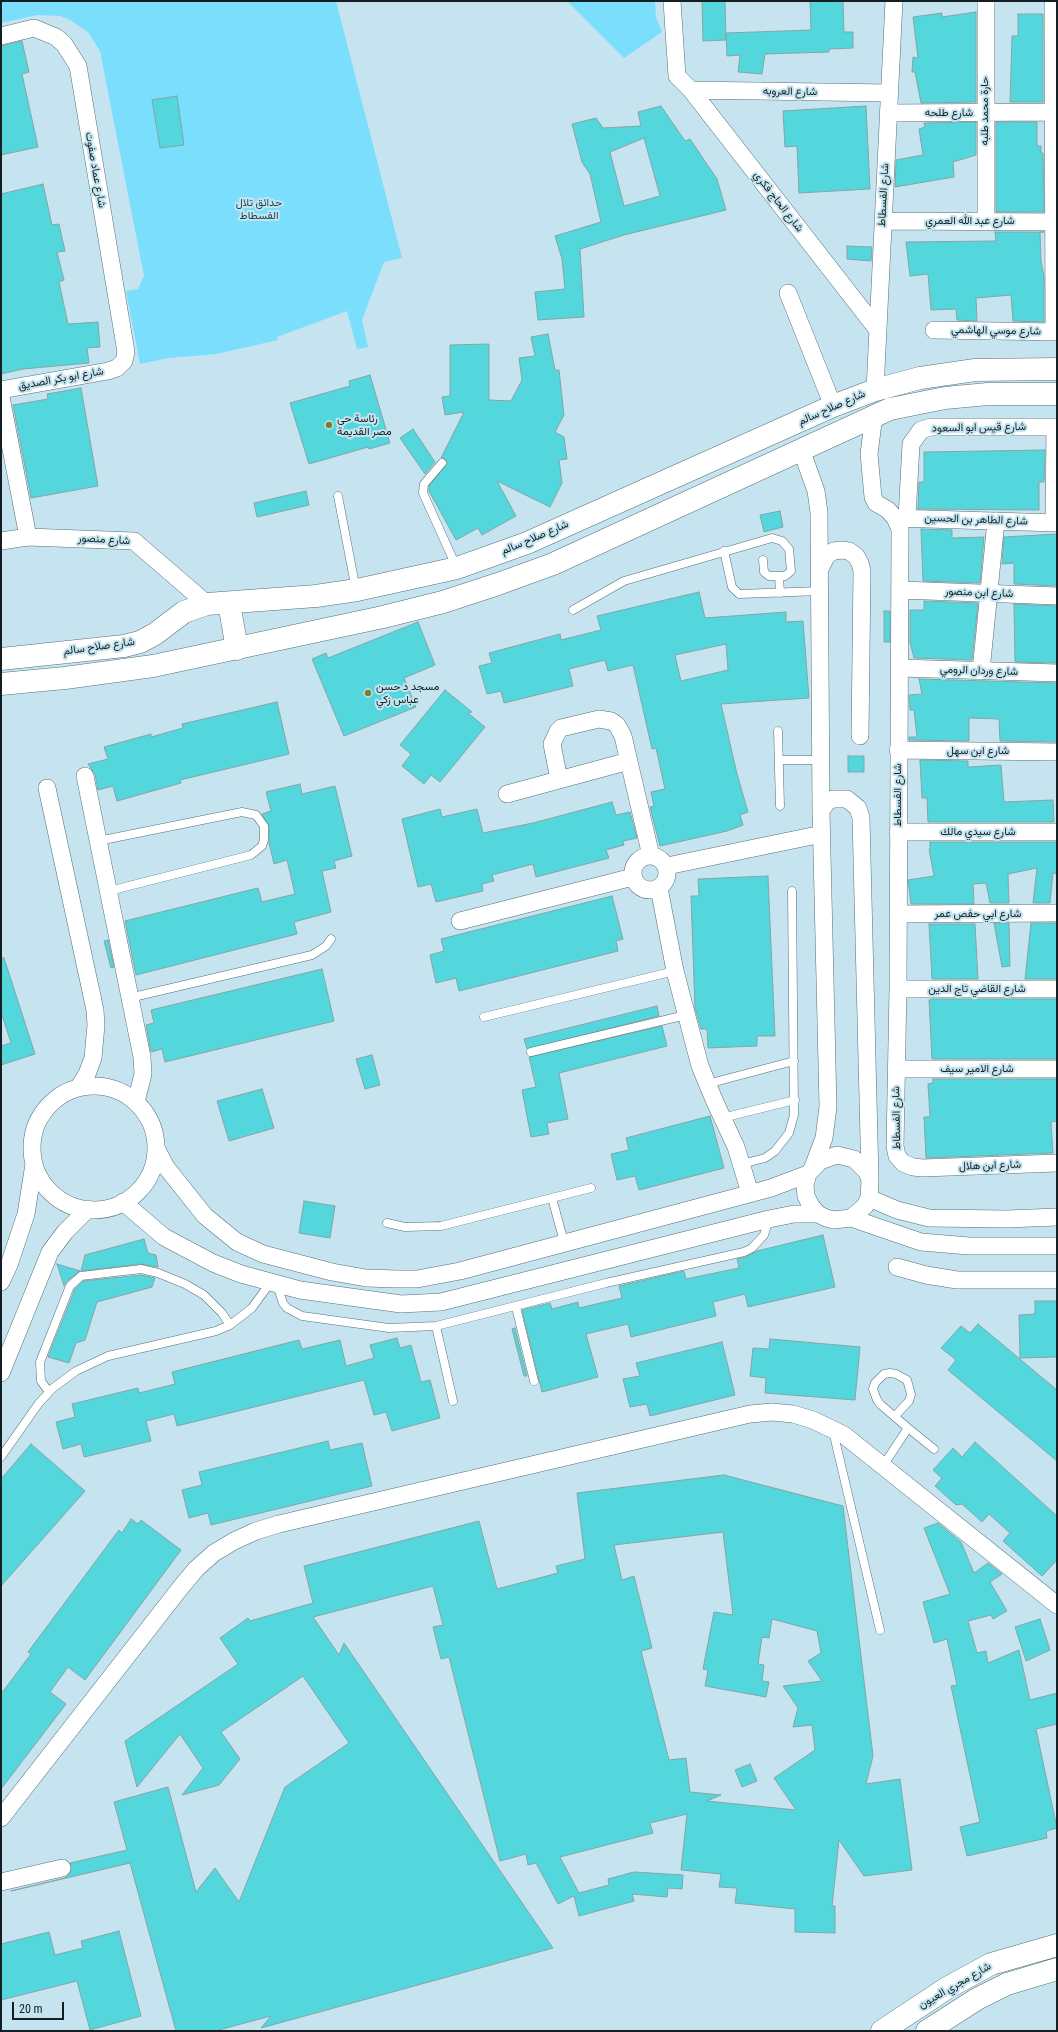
<!DOCTYPE html>
<html>
<head>
<meta charset="utf-8">
<style>
  body { margin:0 }
  #map { position:relative; width:1058px; height:2032px; overflow:hidden; background:#c5e4ef; font-family:"Roboto Condensed",sans-serif }
  canvas { display:block }
  .frame { position:absolute; inset:0; border:2px solid #131f22; pointer-events:none }
  .scale { position:absolute; left:12px; top:2002px; width:52px; height:18px; box-sizing:border-box; border:2px solid #131f22; border-top:0; padding-left:5px; font-size:12px; line-height:14px; white-space:nowrap; color:#131f22; -webkit-text-stroke:3px #c5e4ef; paint-order:stroke }
</style>
</head>
<body>
<div id="map">
<canvas width="1058" height="2032"></canvas>
<div class="frame"></div>
<div class="scale">20 m</div>
</div>
<script>
const ctx = document.querySelector('canvas').getContext('2d');
ctx.lineJoin = 'round';
function paint(path, color) { ctx.fillStyle = color; ctx.fill(path, 'evenodd'); }
const poly = rows => new Path2D(rows.map(r => 'M' + r).join(''));
function strokePath(path, color, width, dash) { ctx.strokeStyle = color; ctx.lineWidth = width; ctx.lineCap = dash ? 'butt' : 'round'; ctx.setLineDash(dash || []); ctx.stroke(path); }
function write(font, color, halo, rows, align = 'center') {
  ctx.font = font + ' "Roboto Condensed",Vazirmatn,sans-serif'; ctx.lineWidth = 4; ctx.setLineDash([]); ctx.textBaseline = 'middle'; ctx.strokeStyle = halo; ctx.fillStyle = color; for (const [text, x, y, turn = 0] of rows) {
    ctx.save(); ctx.translate(x, y); ctx.rotate((+turn || 0) * Math.PI / 180); ctx.textAlign = isNaN(turn) ? turn : align; if (halo) ctx.strokeText(text, 0, 0); ctx.fillText(text, 0, 0); ctx.restore();
  }
}
paint(poly([
  [1,1,336,1,402,258,384,262,362,320,368,347,357,349,347,311,277,337,278,340,216,354,169,358,140,364,126,291,138,289,144,276,100,51,88,32,70,20,60,16,37,15,1,23],
  [567,1,655,1,656,17,662,32,624,58]
]), '#7bdefd');
const building = poly([
  [702,1,725,1,726,40,703,41,702,1],
  [810,1,843,1,844,32,853,32,853,48,829,49,829,52,765,54,762,74,738,72,740,55,727,56,726,33,811,30,810,1],
  [976,12,976,102,921,103,915,72,912,72,913,57,918,58,913,17,942,13,942,17,976,12],
  [1018,14,1043,14,1043,102,1010,102,1012,36,1018,36,1018,14],
  [22,41,29,72,22,74,38,147,1,155,1,46,22,41],
  [177,96,184,145,160,148,152,100,177,96],
  [661,106,685,141,690,139,717,179,726,210,624,235,580,249,584,317,538,320,535,292,565,289,562,259,555,236,601,222,590,174,582,162,572,124,596,118,603,128,641,126,638,112,661,106],
  [644,138,660,196,624,206,610,152,644,138],
  [866,106,870,189,799,193,797,146,785,147,783,111,866,106],
  [976,122,976,155,953,162,954,177,895,187,896,160,923,155,919,129,925,127,924,123,976,122],
  [996,122,1037,122,1037,146,1041,146,1041,153,1043,153,1044,212,996,212,996,122],
  [43,184,52,225,59,224,65,251,57,252,64,280,59,282,68,324,98,322,100,347,87,348,89,363,23,369,1,374,1,194,43,184],
  [995,232,1044,232,1040,232,1041,261,1044,276,1044,322,1013,321,1011,295,976,298,977,321,957,320,956,309,931,310,928,274,910,276,906,242,996,241,995,232],
  [847,246,872,247,871,261,847,259,847,246],
  [548,334,555,370,559,370,564,415,555,432,564,437,567,459,559,460,562,483,550,507,497,481,516,516,482,535,478,528,456,540,429,491,429,486,447,464,446,459,441,458,464,412,445,415,442,397,450,396,450,345,489,344,489,400,511,401,522,380,519,358,535,356,531,337,548,334],
  [370,375,390,443,369,449,368,447,309,464,290,403,350,386,349,381,370,375],
  [81,388,98,486,31,498,13,405,48,399,47,394,81,388],
  [413,429,435,462,425,474,400,438,413,429],
  [1045,450,1044,482,1039,482,1039,510,918,509,919,482,924,482,924,452,1045,450],
  [306,491,309,505,257,517,254,503,306,491],
  [780,511,783,527,764,532,760,515,780,511],
  [921,529,952,530,952,538,984,537,980,583,923,581,921,529],
  [1057,534,1057,586,1014,584,1014,563,1002,564,1004,537,1057,534],
  [699,592,705,618,786,612,786,622,803,621,809,698,721,704,737,774,748,812,740,815,743,825,727,831,660,846,650,807,654,806,651,792,665,789,656,748,652,749,633,665,608,671,605,660,569,669,573,686,504,703,501,691,487,694,479,666,492,663,489,653,560,634,561,640,601,630,597,616,699,592],
  [726,644,728,670,681,681,675,655,726,644],
  [924,601,978,603,972,660,914,658,910,642,910,610,924,610,924,601],
  [1014,604,1057,606,1057,663,1015,662,1014,604],
  [884,611,890,611,890,642,884,642,884,611],
  [418,622,435,665,404,678,416,707,344,736,312,659,326,653,328,658,418,622],
  [919,679,1057,683,1057,742,1000,741,999,719,969,718,969,741,909,740,909,737,917,737,914,710,910,710,909,695,922,694,919,679],
  [445,690,472,712,468,713,485,727,440,782,431,775,424,784,402,766,411,754,400,745,445,690],
  [277,702,289,754,180,780,181,783,117,801,113,786,98,790,95,774,88,764,108,759,104,747,151,734,151,737,183,728,182,724,277,702],
  [848,756,864,756,864,772,848,772,848,756],
  [920,760,968,761,968,767,1001,765,1004,802,1053,800,1054,822,928,822,927,798,922,798,920,760],
  [300,784,302,794,335,786,352,856,334,861,336,868,322,871,331,912,294,922,297,934,136,975,125,921,258,888,262,902,295,894,287,860,274,864,269,843,269,826,262,814,271,811,266,792,300,784],
  [612,802,616,815,630,812,637,838,623,841,624,845,606,850,609,858,536,877,533,864,492,875,494,881,482,884,483,891,436,902,431,884,418,887,402,819,440,809,442,817,477,809,483,833,533,823,612,802],
  [930,842,1057,842,1057,874,1053,873,1050,903,1033,903,1037,868,1008,874,1009,903,990,903,986,883,973,884,974,904,911,904,908,880,934,876,929,849,930,849,930,842],
  [768,876,775,1036,757,1036,757,1046,708,1048,707,1029,701,1029,695,1008,691,896,699,896,698,879,768,876],
  [612,896,623,939,616,941,618,951,459,991,456,978,436,983,430,955,444,951,441,939,612,896],
  [994,923,1009,923,1010,966,1002,967,994,923],
  [1031,923,1057,923,1057,979,1025,979,1031,923],
  [929,924,975,924,978,979,932,979,929,924],
  [108,940,114,967,111,968,104,941,108,940],
  [1,958,4,958,35,1054,1,1065,1,1046,11,1043,1,1012,1,958],
  [322,969,334,1021,165,1062,162,1049,151,1052,146,1025,154,1023,151,1010,322,969],
  [933,999,1057,999,1057,1059,932,1059,929,1000,933,999],
  [657,1006,659,1016,527,1049,524,1039,657,1006],
  [662,1026,667,1046,559,1073,568,1119,547,1123,549,1134,531,1137,522,1090,536,1087,529,1057,662,1026],
  [372,1055,380,1085,365,1089,356,1059,372,1055],
  [933,1079,1057,1079,1057,1121,1051,1122,1053,1153,926,1158,924,1117,930,1117,928,1084,933,1083,933,1079],
  [262,1089,274,1128,229,1141,217,1101,262,1089],
  [710,1116,724,1168,639,1190,635,1176,617,1180,611,1154,629,1150,626,1138,710,1116],
  [304,1201,335,1206,330,1238,299,1233,304,1201],
  [823,1235,835,1287,748,1307,745,1294,713,1302,716,1316,631,1337,628,1324,586,1334,598,1377,542,1392,522,1310,550,1303,552,1309,578,1302,579,1308,622,1298,619,1286,684,1271,686,1279,739,1268,737,1259,746,1257,757,1251,823,1235],
  [144,1239,148,1253,156,1255,158,1267,140,1264,81,1271,85,1255,144,1239],
  [57,1264,80,1271,66,1282,64,1286,57,1264],
  [141,1275,155,1278,152,1287,97,1302,85,1340,76,1343,69,1363,48,1357,75,1289,83,1281,141,1275],
  [1035,1301,1057,1301,1057,1357,1020,1358,1019,1315,1035,1314,1035,1301],
  [978,1324,1057,1390,1057,1461,948,1370,956,1360,941,1348,961,1326,970,1333,978,1324],
  [515,1328,527,1376,524,1376,512,1329,515,1328],
  [397,1338,400,1348,411,1345,421,1382,430,1380,440,1418,392,1431,386,1412,374,1415,364,1380,177,1426,174,1414,146,1421,151,1441,84,1457,81,1444,63,1449,56,1422,75,1417,72,1404,138,1388,139,1393,175,1384,172,1372,299,1340,302,1349,340,1340,346,1366,374,1358,370,1345,397,1338],
  [770,1339,860,1347,855,1400,765,1393,766,1378,750,1376,753,1348,769,1349,770,1339],
  [722,1342,735,1395,650,1416,647,1404,630,1407,623,1379,640,1376,636,1363,722,1342],
  [328,1441,330,1450,362,1443,372,1486,211,1525,208,1513,189,1518,182,1490,202,1485,199,1472,328,1441],
  [975,1442,1057,1516,1057,1560,1042,1576,1003,1541,1010,1533,989,1514,982,1522,962,1504,956,1505,935,1486,942,1478,933,1470,953,1448,962,1457,975,1442],
  [31,1444,85,1491,1,1586,1,1479,31,1444],
  [724,1475,843,1506,873,1756,866,1784,900,1779,912,1870,864,1876,839,1840,832,1906,835,1906,835,1933,795,1932,795,1909,735,1903,737,1888,719,1887,721,1874,681,1870,687,1814,650,1823,653,1833,560,1857,579,1893,609,1885,608,1879,634,1872,683,1875,682,1889,668,1888,667,1897,632,1894,634,1901,579,1916,574,1896,558,1904,536,1863,528,1865,526,1854,500,1861,449,1657,441,1659,433,1627,443,1625,433,1586,313,1617,339,1655,344,1643,553,1948,261,2028,271,2016,215,2031,176,2031,130,1863,11,1891,65,1878,71,1871,70,1863,127,1850,114,1802,168,1787,196,1892,215,1868,239,1902,285,1787,349,1743,303,1676,221,1732,240,1759,219,1785,182,1795,203,1768,180,1734,137,1787,125,1741,238,1664,220,1638,248,1618,250,1621,313,1603,304,1566,479,1521,497,1589,558,1573,556,1566,585,1559,577,1493,724,1475],
  [723,1532,733,1615,714,1612,703,1669,708,1670,705,1686,766,1697,769,1682,762,1681,764,1665,758,1664,762,1637,769,1638,772,1619,817,1631,821,1653,808,1661,822,1681,783,1686,798,1708,793,1727,812,1725,815,1750,774,1778,796,1810,707,1801,721,1795,690,1792,686,1758,669,1760,641,1651,652,1648,634,1576,622,1580,614,1545,723,1532],
  [131,1519,138,1524,141,1520,181,1550,85,1680,68,1667,50,1692,66,1704,1,1789,1,1694,31,1654,28,1652,119,1530,122,1533,131,1519],
  [938,1523,961,1542,974,1573,988,1563,1002,1574,990,1582,1007,1611,993,1619,991,1615,968,1621,977,1653,986,1651,988,1663,1019,1650,1030,1700,1057,1693,1057,1724,1036,1729,1057,1828,1046,1831,1047,1838,967,1856,960,1827,980,1822,951,1686,957,1685,947,1639,934,1643,923,1602,950,1594,924,1528,938,1523],
  [1040,1619,1050,1650,1026,1661,1015,1627,1040,1619],
  [750,1764,757,1781,742,1787,735,1770,750,1764],
  [119,1931,141,2016,90,2030,77,1981,1,2000,1,1944,49,1932,55,1955,83,1948,81,1941,119,1931]
]);
paint(building, '#53d6dc');
strokePath(building, '#84a5a6', 1);
const lane = poly([
  [442,463,424,484,423,493,456,566],
  [338,496,356,590],
  [724,551,732,587,739,594,820,591],
  [779,576,780,593],
  [573,610,624,581,772,538,782,541,789,549,791,571,785,576,769,576,764,572,763,560],
  [778,731,780,806],
  [779,760,822,760],
  [98,841,242,812,256,815,264,826,264,840,262,846,251,855,109,891],
  [129,998,312,955,326,946,331,939],
  [484,1017,675,971],
  [531,1052,686,1015],
  [707,1084,794,1061],
  [722,1118,795,1100],
  [742,1164,765,1158,775,1151,789,1133,794,1115,792,891],
  [552,1198,564,1242],
  [387,1223,405,1227,441,1226,591,1188],
  [277,1285,283,1303,287,1308,302,1316,389,1328,436,1326,606,1283,744,1252,752,1248,764,1235,769,1219],
  [516,1307,534,1381],
  [436,1326,453,1401],
  [49,1392,41,1381,40,1362,70,1286,81,1276,141,1269,158,1273,185,1284,204,1295,222,1313,230,1325],
  [895,1416,909,1401,911,1394,907,1380,896,1374,890,1373,884,1374,875,1383,873,1389,877,1400,881,1405,908,1428,934,1449],
  [833,1431,880,1630],
  [1,1457,39,1403,53,1388,76,1371,108,1356,216,1331,230,1325,252,1308,270,1283],
  [883,1466,908,1428]
]);
const street = poly([
  [672,1,677,76,691,90,877,329],
  [1053,1,1054,332],
  [1,36,34,28,56,37,64,44,78,66,126,352,124,361,117,368,108,371,1,390],
  [691,90,889,93],
  [888,113,1057,112],
  [883,221,1057,222],
  [986,222,986,1],
  [788,293,833,406],
  [934,330,1057,332],
  [875,390,894,1],
  [1,397,28,537],
  [874,415,869,454,873,497,876,503,888,510,895,518,900,529,900,537,898,989,895,1146,897,1156,903,1163,913,1167,923,1168,1057,1163],
  [801,449,816,491,819,512,821,811,828,1107,824,1138,813,1167],
  [895,518,1057,523],
  [907,518,911,444,921,430,931,427,1057,427],
  [1054,523,1055,427],
  [1,541,28,537,134,541,207,604],
  [820,569,827,555,834,551,841,550,849,551,856,556,860,563,862,571,860,736],
  [901,590,1057,596],
  [901,668,1057,673],
  [981,671,996,521],
  [898,750,1057,752],
  [85,776,142,1057,143,1074,136,1102],
  [559,780,552,744,558,731,561,728,599,719,611,721,617,725,623,736,651,856],
  [47,788,95,1010,96,1025,93,1058,87,1074,79,1087],
  [507,794,629,761],
  [821,811,827,802,833,799,847,799,858,808,861,818,870,1179],
  [898,832,1057,832],
  '633 873a17 17 0 1 1 34 0a17 17 0 1 1-34 0Z',
  [667,866,822,834],
  [659,888,675,971,700,1066,715,1102,736,1147,750,1193],
  [898,914,1057,913],
  [460,921,633,877],
  [898,989,1057,989],
  [896,1069,1057,1069],
  '32 1148a62 62 0 1 1 124 0a62 62 0 1 1-124 0Z',
  [156,1148,166,1167,205,1216,237,1242,263,1254,332,1272,366,1278,397,1279,417,1279,460,1271,771,1188,808,1174,820,1161,837,1155,854,1159,867,1172,870,1180,869,1198,865,1206,851,1218,834,1220,826,1218,818,1214,811,1206,806,1196,805,1185,808,1174],
  [869,1198,897,1210,929,1218,1007,1219,1057,1217],
  [123,1202,164,1237,213,1263,241,1274,300,1290,401,1304,441,1302,769,1219,794,1214,818,1214],
  [851,1218,921,1242,969,1246,1057,1246],
  [897,1267,926,1275,957,1280,1057,1280],
  [1,1282,9,1265,26,1214,34,1164],
  [1,1373,50,1252,65,1232,88,1209],
  [1,1818,181,1587,196,1569,214,1553,234,1541,256,1531,279,1524,750,1414,772,1412,793,1414,813,1420,844,1435,1057,1605],
  [1,1882,62,1868]
]);
const primary = poly([
  [882,2031,947,1988,991,1964,1057,1945],
  [927,2031,977,1999,1007,1984,1057,1969]
]);
const highway = poly([
  [229,603,237,649],
  [1,659,124,646,140,642,155,634,184,612,207,604,316,596,357,590,457,568,527,543,833,406,875,390,920,378,975,370,1057,369],
  [1,684,65,678,153,666,383,617,443,602,498,584,553,564,890,409,945,398,988,394,1057,394]
]);
strokePath(lane, '#54707a', 9);
strokePath(street, '#54707a', 18);
strokePath(primary, '#54707a', 23);
strokePath(highway, '#54707a', 23);
strokePath(lane, '#fff', 8);
strokePath(street, '#fff', 17);
strokePath(primary, '#fff', 22);
strokePath(highway, '#fff', 22);
for (const [x, y, r, color] of [
  [329,425,4,"#76822f"],
  [368,693,4,"#76822f"]
]) { const dot = new Path2D(); dot.arc(x, y, r, 0, 2 * Math.PI); ctx.fillStyle = color; ctx.fill(dot); strokePath(dot, '#c5e4ef', 1.5); }
write('11px', '#131f22', '#c5e4ef', [
  ["شارع العروبه",790,92,1],
  ["حارة محمد طلبه",985,111,-90],
  ["شارع طلحه",949,113],
  ["شارع عماد صفوت",95,170,80],
  ["شارع الفسطاط",884,195,-87],
  ["شارع الحاج فكري",778,202,52],
  ["شارع عبد الله العمري",970,221],
  ["شارع موسي الهاشمي",996,331,1],
  ["شارع ابو بكر الصديق",61,379,-10],
  ["شارع صلاح سالم",832,408,-24],
  ["شارع قيس ابو السعود",979,428,-1],
  ["شارع الطاهر بن الحسين",976,520,2],
  ["شارع صلاح سالم",535,538,-23],
  ["شارع منصور",104,540,3],
  ["شارع ابن منصور",979,593,2],
  ["شارع صلاح سالم",99,647,-8],
  ["شارع وردان الرومي",979,671,2],
  ["شارع ابن سهل",978,751],
  ["شارع الفسطاط",898,795,-90],
  ["شارع سيدي مالك",978,832],
  ["شارع ابي حفص عمر",978,914],
  ["شارع القاضي تاج الدين",977,989],
  ["شارع الامير سيف",977,1069],
  ["شارع الفسطاط",897,1118,-91],
  ["شارع ابن هلال",990,1166,-2],
  ["شارع مجري العيون",955,1986,-30]
]);
write('11px', '#184958', '#c5e4ef', [
  ["حدائق تلال",259,203],
  ["الفسطاط",259,216]
]);
write('11px', '#131f22', '#c5e4ef', [
  ["رئاسة حى",337,419],
  ["مصر القديمة",337,432],
  ["مسجد د حسن",376,687],
  ["عباس زكي",376,700]
], 'left');
</script>
</body>
</html>
